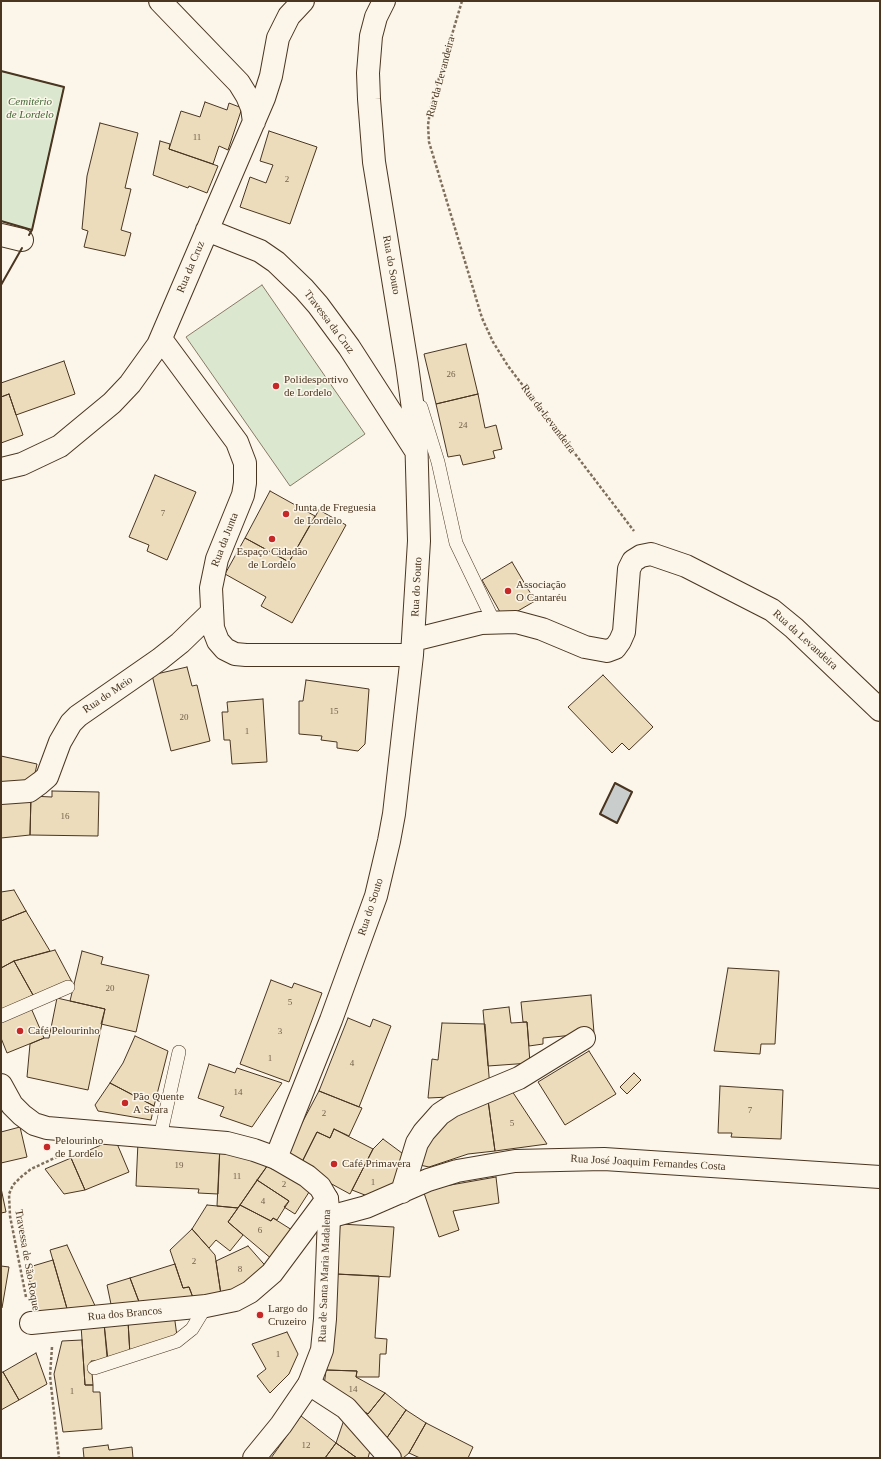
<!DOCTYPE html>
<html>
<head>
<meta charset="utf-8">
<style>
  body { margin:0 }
  #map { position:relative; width:881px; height:1459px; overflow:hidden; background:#fbf6e9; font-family:Georgia,serif }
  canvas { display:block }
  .frame { position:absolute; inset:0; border:2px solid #4a3520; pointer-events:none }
</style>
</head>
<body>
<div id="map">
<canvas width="881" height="1459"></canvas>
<div class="frame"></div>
</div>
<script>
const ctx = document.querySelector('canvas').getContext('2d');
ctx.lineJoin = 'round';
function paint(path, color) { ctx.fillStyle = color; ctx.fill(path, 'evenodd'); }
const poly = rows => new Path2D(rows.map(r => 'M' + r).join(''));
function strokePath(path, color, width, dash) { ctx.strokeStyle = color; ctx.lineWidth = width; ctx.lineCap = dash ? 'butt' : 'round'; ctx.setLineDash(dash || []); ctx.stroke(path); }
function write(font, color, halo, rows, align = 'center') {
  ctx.font = font + ' Georgia,serif'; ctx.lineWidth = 3; ctx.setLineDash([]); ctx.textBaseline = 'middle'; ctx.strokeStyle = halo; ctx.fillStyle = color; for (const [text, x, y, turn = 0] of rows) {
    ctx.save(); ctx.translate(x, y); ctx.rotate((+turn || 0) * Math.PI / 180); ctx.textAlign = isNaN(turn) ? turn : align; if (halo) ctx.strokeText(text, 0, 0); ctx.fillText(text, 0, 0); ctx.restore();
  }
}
const green = poly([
  [1,71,64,87,32,230,1,221,1,71],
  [262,285,365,434,290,486,186,337,262,285]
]);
paint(green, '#dce7d0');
strokePath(green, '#887966', 1);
const water = poly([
  [615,783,632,792,617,823,600,814,615,783]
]);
paint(water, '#c9cecd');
strokePath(water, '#887966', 1);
const building = poly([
  [205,102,227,110,229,103,242,108,228,150,219,146,213,164,169,149,181,111,200,117,205,102],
  [100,123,138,133,125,188,131,189,121,230,131,233,125,256,84,247,88,231,82,229,87,176,100,123],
  [269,131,317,147,290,224,240,207,250,177,266,183,273,165,260,161,269,131],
  [160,141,170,144,169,149,218,166,207,193,189,186,188,188,153,175,160,141],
  [466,344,478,394,436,404,424,354,466,344],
  [64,361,75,394,16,415,9,394,1,397,1,383,64,361],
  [9,394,23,435,1,443,1,397,9,394],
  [478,394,485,428,496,425,502,449,493,451,495,458,463,465,460,455,448,457,436,404,478,394],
  [155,475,196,492,167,560,147,551,149,545,129,537,155,475],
  [270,491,315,516,289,562,245,538,270,491],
  [319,510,346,525,292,623,261,606,266,597,225,574,245,538,289,562,319,510],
  [512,562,535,601,504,619,482,580,512,562],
  [187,667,192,686,197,685,210,741,171,751,152,675,187,667],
  [603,675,653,727,629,750,622,743,612,753,568,707,603,675],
  [306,680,369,689,365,744,358,751,337,748,337,742,321,740,322,736,299,734,299,701,303,701,306,680],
  [263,699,267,762,232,764,230,740,224,740,222,712,228,712,227,702,263,699],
  [1,756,37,764,33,783,1,786,1,756],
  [52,791,99,792,98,836,30,835,31,796,52,797,52,791],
  [31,796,30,835,1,838,1,800,31,796],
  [14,890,26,911,1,921,1,892,14,890],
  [26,911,50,951,14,961,1,968,1,921,26,911],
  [55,950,72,982,33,995,14,961,55,950],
  [82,951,103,957,101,964,149,975,136,1032,101,1024,105,1009,70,1001,82,951],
  [14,961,33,995,1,1011,1,968,14,961],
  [728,968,779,971,775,1044,761,1044,760,1054,714,1051,728,968],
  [271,980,292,988,294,983,322,993,289,1082,240,1064,271,980],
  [591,995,594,1033,543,1038,543,1044,529,1046,527,1022,523,1022,521,1002,591,995],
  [57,998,105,1009,88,1090,27,1077,30,1044,44,1038,49,1038,57,998],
  [509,1007,511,1023,527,1022,530,1063,488,1066,483,1010,509,1007],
  [31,1008,44,1038,7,1053,1,1038,1,1020,31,1008],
  [348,1018,370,1027,373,1019,391,1026,359,1107,319,1091,348,1018],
  [442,1023,485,1024,490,1089,471,1096,428,1098,432,1059,438,1060,442,1023],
  [135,1036,168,1051,154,1106,110,1083,123,1063,135,1036],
  [589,1051,616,1094,565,1125,538,1082,589,1051],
  [209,1064,235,1073,237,1068,282,1083,252,1127,220,1116,224,1107,198,1098,209,1064],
  [634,1073,641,1080,627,1094,620,1087,634,1073],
  [110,1083,154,1106,151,1120,98,1111,95,1105,110,1083],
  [508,1085,547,1144,495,1151,487,1093,508,1085],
  [720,1086,783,1090,781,1139,731,1137,732,1133,718,1133,720,1086],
  [319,1091,362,1108,349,1136,334,1129,330,1138,317,1132,301,1164,286,1153,319,1091],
  [487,1093,495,1151,468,1154,429,1167,415,1164,419,1147,457,1106,487,1093],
  [20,1127,27,1157,1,1163,1,1132,20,1127],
  [334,1129,373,1149,350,1194,317,1176,301,1164,317,1132,330,1138,334,1129],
  [115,1139,129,1172,85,1190,71,1158,115,1139],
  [383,1139,410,1159,388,1195,370,1197,352,1190,373,1149,383,1139],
  [138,1142,220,1145,218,1194,198,1193,199,1189,136,1186,138,1142],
  [220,1145,270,1162,238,1208,217,1206,220,1145],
  [71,1158,85,1190,64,1194,45,1169,71,1158],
  [270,1162,311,1189,295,1214,284,1207,289,1201,257,1180,270,1162],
  [496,1177,499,1203,453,1211,459,1230,439,1237,424,1193,445,1186,496,1177],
  [257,1180,289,1201,277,1220,273,1218,271,1221,240,1205,257,1180],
  [1,1188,6,1212,1,1213,1,1188],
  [207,1205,238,1208,228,1222,243,1235,230,1251,216,1240,209,1248,192,1229,207,1205],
  [240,1205,271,1221,273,1218,292,1230,273,1260,228,1222,240,1205],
  [340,1224,394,1227,390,1277,336,1274,340,1224],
  [192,1229,215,1255,222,1301,195,1303,189,1287,183,1288,170,1250,192,1229],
  [67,1245,97,1310,68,1312,50,1250,67,1245],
  [248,1246,270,1271,222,1301,216,1261,248,1246],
  [53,1260,68,1312,39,1314,26,1268,53,1260],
  [175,1264,183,1288,189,1287,195,1303,141,1307,130,1278,175,1264],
  [1,1266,9,1267,2,1308,1,1308,1,1266],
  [336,1274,379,1276,375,1338,387,1339,386,1354,380,1354,379,1377,356,1377,357,1371,326,1370,336,1274],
  [130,1278,141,1307,112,1309,107,1285,130,1278],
  [174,1314,177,1336,130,1355,128,1321,174,1314],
  [128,1321,130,1355,107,1357,104,1323,128,1321],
  [104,1323,108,1360,91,1361,93,1385,85,1385,81,1325,104,1323],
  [287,1332,298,1354,289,1374,270,1393,257,1376,266,1369,252,1344,287,1332],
  [82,1340,85,1385,93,1385,93,1392,100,1392,102,1429,63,1432,54,1374,62,1341,82,1340],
  [36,1353,47,1384,19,1400,3,1372,36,1353],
  [326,1370,357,1371,356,1377,385,1393,368,1414,324,1386,326,1370],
  [3,1372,19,1400,1,1410,1,1373,3,1372],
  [385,1393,406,1410,384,1442,361,1410,368,1414,385,1393],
  [406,1410,426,1423,409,1453,403,1458,398,1458,384,1442,406,1410],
  [346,1414,372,1443,368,1458,357,1458,336,1443,346,1414],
  [301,1416,336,1443,325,1458,271,1458,301,1416],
  [426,1423,473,1447,468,1458,420,1458,409,1453,426,1423],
  [336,1443,357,1458,325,1458,336,1443],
  [108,1445,109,1450,132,1447,133,1458,84,1458,83,1448,108,1445]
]);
paint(building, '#ecdcbc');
strokePath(building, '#4a3520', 1);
const lane = poly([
  [421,407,438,462,456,543,494,622],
  [1,1016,68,987],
  [160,1137,179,1052],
  [94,1368,177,1341,192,1329,206,1306]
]);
const street = poly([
  [160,1,239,83,247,96,252,108,254,122],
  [207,230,260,251,276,262,304,289,318,305,349,347,416,451],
  [1,235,22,240],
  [161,339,237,442,245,463,245,483,243,495,217,559,211,588,213,628,218,641,225,649,235,654,246,655,412,655],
  [1,469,22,464,60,446,112,403,130,384,158,345,264,98,271,76,278,38,289,16,303,1],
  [413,640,481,623,516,622,542,629,585,647,607,651,615,648,620,641,624,632,629,569,633,561,641,556,651,554,686,566,772,610,794,628,880,710],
  [1,793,29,791,40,783,47,777,60,742,71,723,78,716,160,659,180,643,211,613],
  [276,1158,331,1020,376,896,389,841,394,814,412,655,419,541,416,431,407,365,374,162,369,99,368,73,371,36,376,17,384,1],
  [402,1192,417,1143,424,1132,440,1114,452,1106,519,1078,584,1038],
  [329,1217,366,1207,428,1180,457,1171,515,1161,604,1159,880,1177],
  [31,1323,206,1306,235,1300,250,1292,272,1273,327,1199],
  [309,1384,346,1408,390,1458]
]);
const secondary = poly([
  [1,1085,12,1105,22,1115,34,1124,47,1128,227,1143,254,1150,276,1158,307,1176,320,1187,327,1199,329,1217,325,1319,322,1350,309,1384,281,1425,254,1458]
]);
strokePath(lane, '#4a3520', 14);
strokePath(street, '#4a3520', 24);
strokePath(secondary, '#4a3520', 24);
strokePath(poly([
  [462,1,431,105,428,125,429,142,482,318,493,342,508,366,634,531],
  [26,1297,10,1216,9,1194,13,1185,21,1177,31,1169,59,1156],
  [52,1347,50,1376,59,1458]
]), '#7f6f5c', 2.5, [3, 2]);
strokePath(lane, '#fbf6e9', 13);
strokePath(street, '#fbf6e9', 22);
strokePath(secondary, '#fbf6e9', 22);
strokePath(poly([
  [1,71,64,87,32,230,29,235],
  [1,221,32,230],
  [1,285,22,248],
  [615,783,632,792,617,823,600,814,615,783]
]), '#4a3520', 2);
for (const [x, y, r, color] of [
  [276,386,4,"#c62828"],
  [286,514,4,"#c62828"],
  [272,539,4,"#c62828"],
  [508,591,4,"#c62828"],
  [20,1031,4,"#c62828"],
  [125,1103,4,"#c62828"],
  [47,1147,4,"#c62828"],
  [334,1164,4,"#c62828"],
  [260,1315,4,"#c62828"]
]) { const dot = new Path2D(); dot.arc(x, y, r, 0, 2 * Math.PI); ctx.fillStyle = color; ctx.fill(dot); strokePath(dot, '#fbf6e9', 1.5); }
write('9px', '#725f47', null, [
  ["11",197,138],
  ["2",287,180],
  ["26",451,375],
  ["24",463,426],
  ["7",163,514],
  ["15",334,712],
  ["20",184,718],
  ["1",247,732],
  ["16",65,817],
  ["20",110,989],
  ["5",290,1003],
  ["3",280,1032],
  ["1",270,1059],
  ["4",352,1064],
  ["14",238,1093],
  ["7",750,1111],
  ["2",324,1114],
  ["5",512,1124],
  ["19",179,1166],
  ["11",237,1177],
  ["1",373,1183],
  ["2",284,1185],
  ["4",263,1202],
  ["6",260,1231],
  ["2",194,1262],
  ["8",240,1270],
  ["1",278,1355],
  ["14",353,1390],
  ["1",72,1392],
  ["12",306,1446]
]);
write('11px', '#4a3520', '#fbf6e9', [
  ["Rua da Levandeira",441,77,-75],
  ["Rua do Souto",391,265,80],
  ["Rua da Cruz",191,267,-67],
  ["Travessa da Cruz",329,322,53],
  ["Rua da Levandeira",548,419,53],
  ["Rua da Junta",225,540,-69],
  ["Rua do Souto",417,587,-87],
  ["Rua da Levandeira",805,640,42],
  ["Rua do Meio",108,695,-34],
  ["Rua do Souto",371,907,-72],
  ["Rua José Joaquim Fernandes Costa",648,1163,3],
  ["Travessa de São Roque",27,1260,80],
  ["Rua de Santa Maria Madalena",325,1276,-88],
  ["Rua dos Brancos",125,1314,-5]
]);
write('italic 11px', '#436837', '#fbf6e9', [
  ["Cemitério",30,102],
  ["de Lordelo",30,115]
]);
write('11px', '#4a3520', '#fbf6e9', [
  ["Polidesportivo",284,380],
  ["de Lordelo",284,393],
  ["Junta de Freguesia",294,508],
  ["de Lordelo",294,521],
  ["Espaço Cidadão",272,552,"center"],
  ["de Lordelo",272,565,"center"],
  ["Associação",516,585],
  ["O Cantaréu",516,598],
  ["Café Pelourinho",28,1031],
  ["Pão Quente",133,1097],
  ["A Seara",133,1110],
  ["Pelourinho",55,1141],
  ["de Lordelo",55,1154],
  ["Café Primavera",342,1164],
  ["Largo do",268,1309],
  ["Cruzeiro",268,1322]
], 'left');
</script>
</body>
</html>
